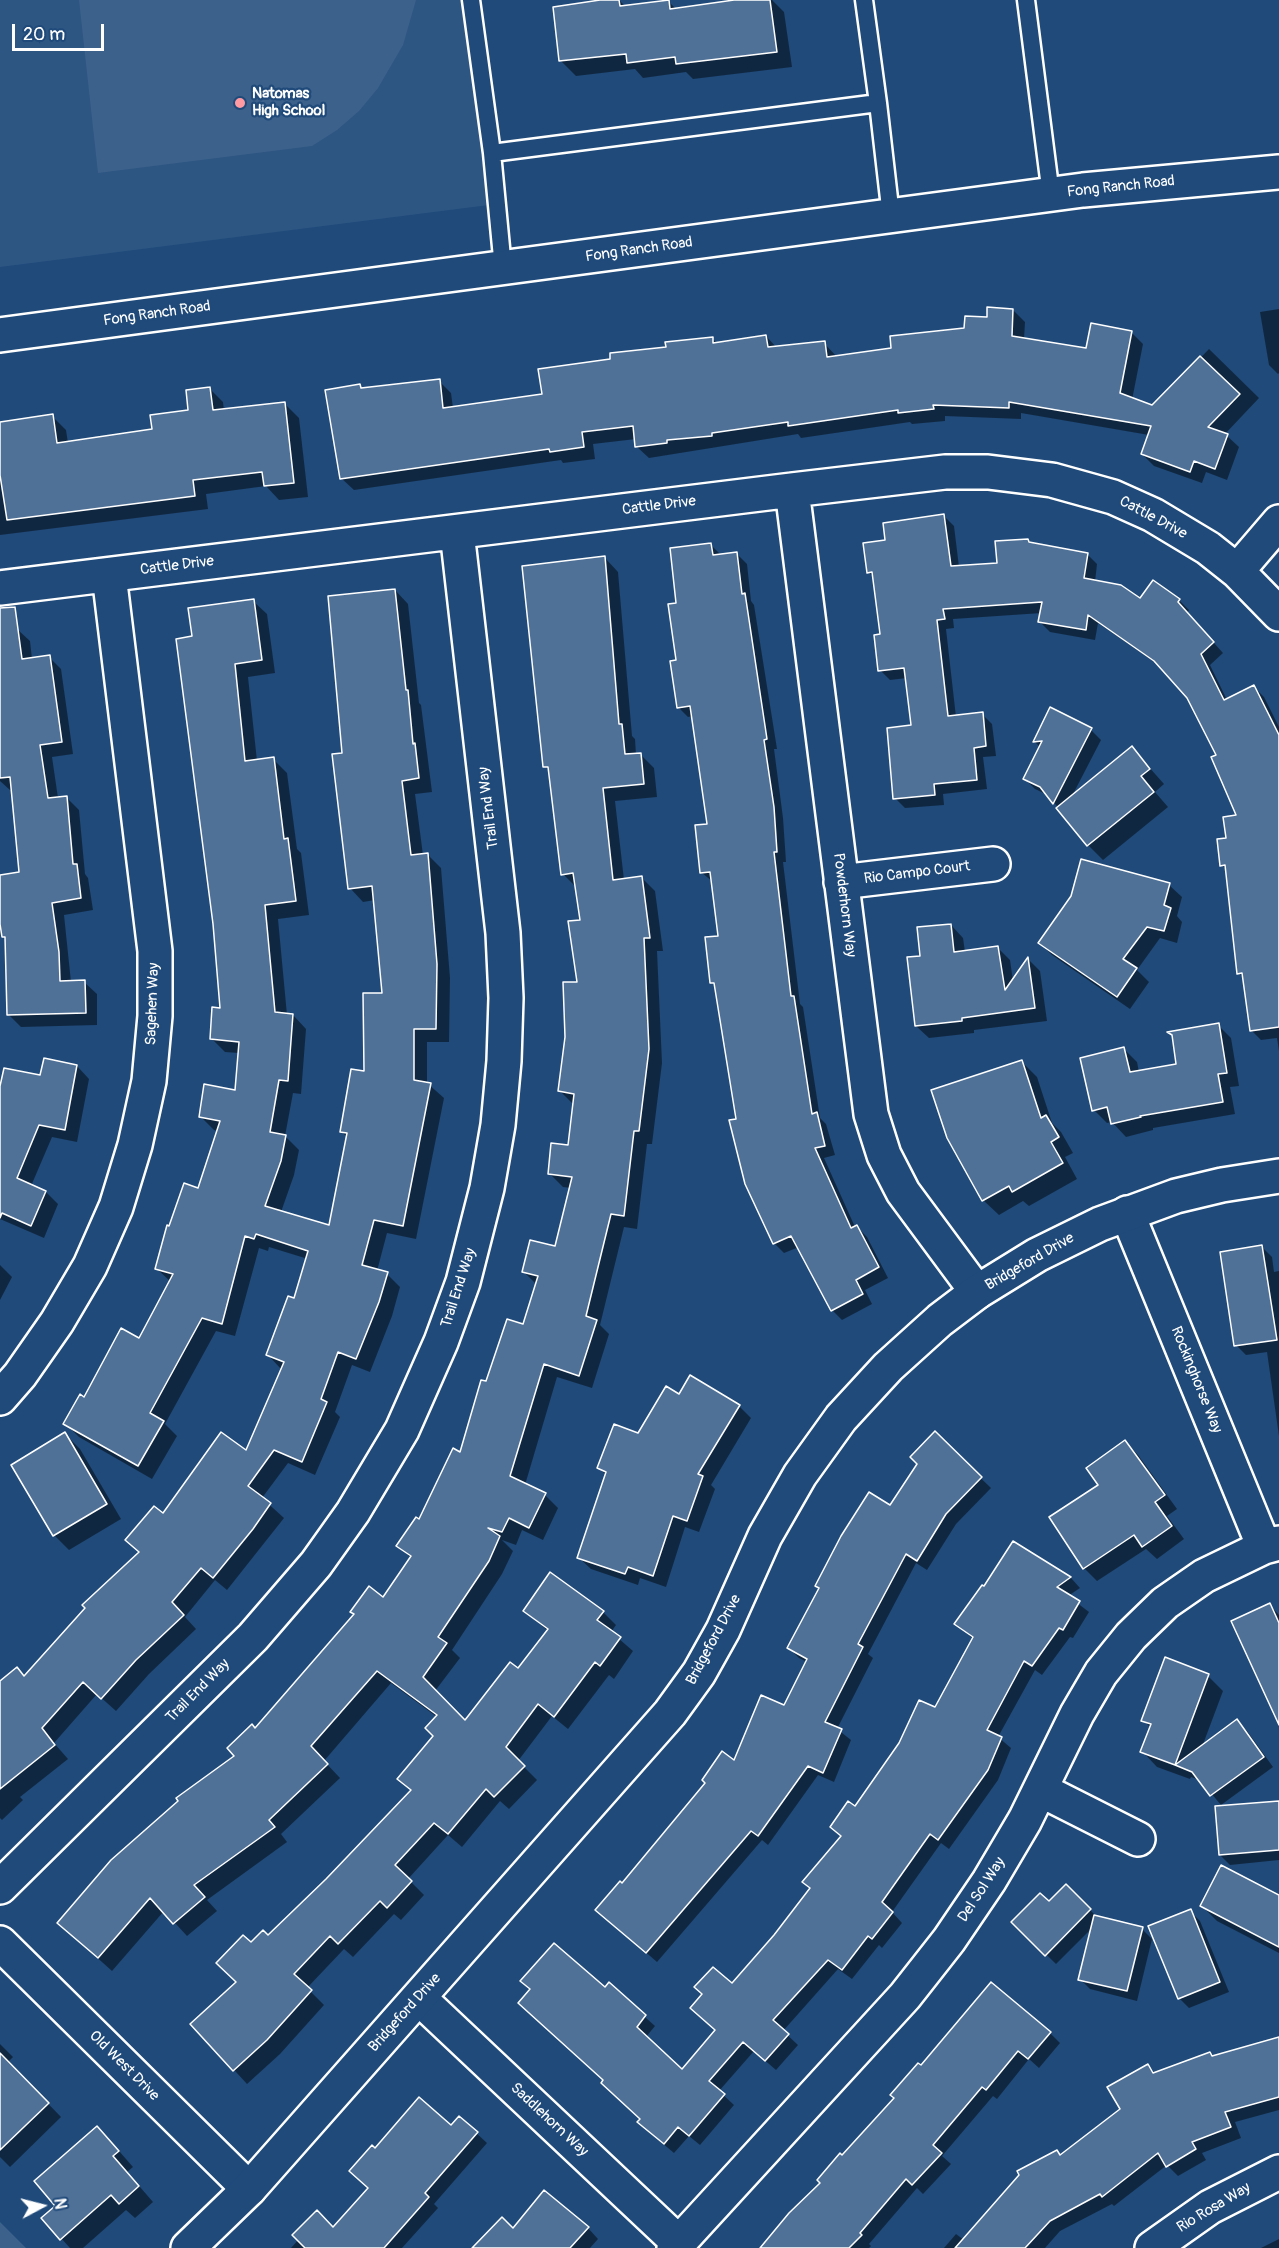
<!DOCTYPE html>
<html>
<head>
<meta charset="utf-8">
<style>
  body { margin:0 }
  #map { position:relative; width:1279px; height:2248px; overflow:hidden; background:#1f4a7a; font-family:Pangolin,sans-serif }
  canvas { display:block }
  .north { position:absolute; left:12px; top:2176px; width:60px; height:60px; -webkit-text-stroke:4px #1f4a7a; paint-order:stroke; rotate:83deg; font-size:16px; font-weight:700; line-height:24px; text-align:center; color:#fff }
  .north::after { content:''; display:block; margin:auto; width:21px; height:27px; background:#fff; clip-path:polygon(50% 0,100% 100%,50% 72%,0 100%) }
  .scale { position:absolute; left:12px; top:24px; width:92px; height:27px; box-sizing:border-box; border:3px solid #fff; border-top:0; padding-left:8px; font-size:18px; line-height:21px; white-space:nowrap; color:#fff; -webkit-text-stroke:4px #1f4a7a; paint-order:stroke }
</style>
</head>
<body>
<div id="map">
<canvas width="1279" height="2248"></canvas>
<div class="north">N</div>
<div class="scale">20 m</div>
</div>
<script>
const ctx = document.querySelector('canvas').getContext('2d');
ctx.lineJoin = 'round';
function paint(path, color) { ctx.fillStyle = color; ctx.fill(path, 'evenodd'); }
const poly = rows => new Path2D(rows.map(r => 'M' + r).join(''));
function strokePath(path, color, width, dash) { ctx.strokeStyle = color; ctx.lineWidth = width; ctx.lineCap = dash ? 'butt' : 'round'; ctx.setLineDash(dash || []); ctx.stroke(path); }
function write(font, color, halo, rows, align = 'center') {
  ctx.font = font + ' Pangolin,sans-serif'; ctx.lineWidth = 4.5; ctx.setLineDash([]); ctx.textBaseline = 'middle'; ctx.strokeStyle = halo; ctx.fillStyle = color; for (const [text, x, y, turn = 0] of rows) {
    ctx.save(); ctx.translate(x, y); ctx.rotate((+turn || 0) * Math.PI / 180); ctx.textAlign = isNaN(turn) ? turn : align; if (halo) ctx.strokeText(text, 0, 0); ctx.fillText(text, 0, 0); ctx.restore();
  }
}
paint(poly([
  [0,0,469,0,489,205,0,267]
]), '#2e5683');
paint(poly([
  [79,0,416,0,403,45,378,88,359,111,337,130,312,146,98,173],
  [0,2222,26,2248,0,2248]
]), '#3c618b');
paint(poly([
  [611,0,619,0,626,7,668,1,676,9,744,0,772,0,784,12,792,67,693,79,686,72,643,78,635,69,576,76,561,61],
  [1279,309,1279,373,1278,374,1269,365,1260,312],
  [1013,310,1025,322,1024,339,1088,349,1131,332,1143,344,1132,400,1153,407,1209,349,1259,398,1225,434,1239,447,1227,480,1206,472,1202,483,1154,466,1142,454,1149,435,1021,413,1021,419,945,416,945,421,912,424,910,422,801,438,798,434,649,458,636,446,636,439,593,444,595,459,563,463,561,460,354,490,341,478,360,386,363,389,439,381,451,393,453,408,543,395,612,360,712,338,718,344,766,336,777,348,824,343,837,357,893,349,966,329,988,318],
  [209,388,223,402,224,411,285,404,299,418,308,497,279,500,266,486,206,494,208,509,0,535,0,424,52,416,66,430,68,443,153,430,190,412],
  [944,516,954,526,959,567,998,564,1028,540,1032,544,1087,554,1097,564,1095,582,1140,600,1153,582,1179,600,1189,610,1187,613,1223,653,1210,665,1227,700,1254,687,1264,697,1279,727,1279,1051,1277,1038,1261,1040,1251,1030,1244,978,1239,973,1227,870,1222,865,1227,839,1238,816,1218,756,1188,697,1163,668,1098,623,1095,640,1050,632,1040,622,1042,613,953,619,954,628,946,629,956,717,982,714,992,724,996,756,983,757,987,789,943,794,944,805,905,808,895,798,913,727,907,678,890,680,880,670,882,636,874,577,868,572,887,541],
  [711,545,721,555,737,554,747,564,751,601,754,605,777,749,774,749,783,818,786,862,783,862,800,1004,803,1007,820,1118,826,1124,835,1155,824,1158,855,1227,857,1227,867,1237,888,1278,865,1290,872,1304,842,1320,832,1310,799,1247,784,1253,774,1243,738,1120,717,987,711,982,720,937,713,882,701,872,709,825,693,716,688,717,678,707,677,661,678,604],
  [605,558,618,572,632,736,635,739,636,755,640,754,654,768,657,797,615,801,624,880,641,877,655,891,663,951,657,951,662,1063,652,1144,647,1144,637,1229,624,1227,600,1325,609,1334,592,1388,557,1377,525,1485,545,1495,558,1508,543,1540,522,1530,516,1545,502,1540,513,1551,502,1574,452,1650,460,1658,435,1691,465,1722,518,1670,548,1631,525,1611,603,1612,616,1625,611,1632,633,1651,614,1679,609,1675,568,1729,552,1716,518,1761,537,1780,509,1809,500,1801,462,1847,448,1835,408,1879,424,1895,401,1920,394,1914,353,1957,344,1949,307,1988,324,2005,280,2054,247,2084,192,2024,238,1982,251,1944,268,1937,328,1880,412,1791,435,1736,437,1717,391,1683,324,1761,340,1778,281,1834,287,1842,207,1900,217,1911,187,1936,164,1911,112,1971,73,1936,237,1756,255,1730,384,1599,411,1558,398,1545,419,1521,461,1454,487,1383,524,1326,537,1285,523,1271,556,1248,571,1188,563,1187,549,1173,569,1147,573,1104,560,1091,579,983,581,921,577,888,563,874,550,772,545,766],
  [395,590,408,604,419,703,421,705,432,792,415,794,423,855,427,854,441,868,450,978,449,1042,427,1042,427,1083,444,1098,416,1239,387,1233,377,1271,387,1274,400,1287,392,1316,370,1372,352,1365,335,1412,340,1417,315,1475,288,1463,262,1498,284,1518,227,1590,215,1580,185,1617,196,1629,149,1674,116,1711,97,1694,54,1743,68,1759,20,1797,23,1800,2,1820,0,1818,0,1683,25,1678,140,1553,127,1540,247,1452,281,1369,268,1355,295,1300,308,1259,269,1247,268,1251,259,1248,235,1336,216,1331,165,1424,177,1436,152,1479,79,1437,65,1423,85,1399,140,1340,171,1282,157,1269,170,1228,199,1190,218,1131,214,1130,200,1116,236,1091,239,1053,225,1052,212,1039,221,1010,194,637,253,601,267,614,275,673,248,677,257,761,273,759,287,773,297,849,301,853,309,915,278,919,287,1015,293,1015,306,1029,301,1094,293,1093,285,1136,299,1150,294,1175,281,1212,330,1227,347,1137,342,1132,365,1073,383,995,375,900,363,902,350,888,343,754],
  [17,629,30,641,32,659,49,657,61,669,73,754,52,757,58,798,66,797,79,810,85,874,88,878,93,910,64,915,71,982,84,982,97,994,97,1025,21,1027,8,1014,7,940,3,937,0,914,0,877,21,874,13,790,10,790,0,781,0,631],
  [1051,709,1091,730,1101,740,1071,798,1132,748,1164,784,1155,792,1168,807,1103,860,1088,845,1048,795,1035,789,1025,779,1041,748,1035,742],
  [1169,885,1182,897,1177,916,1182,922,1177,943,1160,938,1137,970,1149,982,1130,1009,1052,955,1040,943],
  [951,925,963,938,965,952,998,948,1010,960,1013,981,1028,959,1040,971,1047,1021,974,1030,974,1033,929,1038,916,1026,921,957],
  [1218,1025,1231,1038,1239,1086,1230,1087,1235,1114,1153,1128,1153,1130,1126,1137,1112,1122,1107,1123,1094,1110,1124,1049,1137,1062,1139,1072,1178,1065,1174,1037,1170,1033],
  [1022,1062,1037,1077,1052,1123,1061,1132,1073,1153,1065,1157,1077,1179,1029,1206,1023,1201,999,1215,983,1200,948,1138],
  [77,1066,89,1079,77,1142,52,1137,31,1186,46,1192,58,1204,44,1238,0,1219,0,1094,42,1077],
  [1262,1247,1272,1257,1274,1272,1279,1271,1279,1436,1267,1352,1246,1355,1236,1345],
  [0,1265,12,1277,0,1300],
  [680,1396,739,1406,751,1418,711,1485,715,1489,699,1532,685,1527,666,1587,640,1578,638,1585,591,1569,578,1557,606,1475,599,1468],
  [65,1434,80,1449,121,1519,69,1550,54,1535],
  [935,1434,991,1488,956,1524,927,1570,916,1563,868,1654,873,1658,837,1729,851,1740,834,1782,818,1775,768,1845,762,1840,657,1962,597,1910,785,1707,807,1662,799,1658,789,1648,890,1507,919,1464],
  [1125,1441,1138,1455,1177,1509,1167,1516,1184,1539,1157,1559,1146,1549,1097,1581,1084,1568,1051,1518,1100,1485],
  [1013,1543,1071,1578,1080,1588,1068,1596,1089,1612,1073,1638,1070,1637,1042,1675,1035,1670,998,1737,1011,1748,998,1780,949,1849,941,1843,892,1912,902,1923,882,1948,879,1945,852,1979,838,1969,783,2031,798,2045,776,2070,754,2051,719,2091,734,2105,700,2145,689,2136,674,2153,649,2132,642,2119,606,1989,609,1985,655,2026,646,2037,682,2071,717,2031,732,1986,775,1936,811,1889,842,1837,832,1827,855,1808,935,1709,973,1639,956,1623,985,1588],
  [1270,1605,1279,1615,1279,1697],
  [1208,1676,1223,1691,1202,1747,1237,1721,1247,1731,1273,1767,1221,1805,1200,1780,1191,1777,1190,1779,1157,1767,1142,1751,1151,1728,1143,1720],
  [1279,1803,1279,1860,1230,1865,1220,1855],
  [1066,1886,1098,1918,1142,1929,1152,1939,1137,2001,1090,1989,1080,1979,1093,1927,1056,1964,1013,1922,1049,1903],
  [1279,1897,1279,1953,1217,1921,1202,1906],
  [1190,1911,1200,1921,1229,1992,1189,2008,1179,1998],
  [1050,2033,1060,2043,1039,2068,1029,2059,997,2099,993,2096,942,2156,951,2164,923,2194,917,2188,869,2244,871,2246,869,2248,762,2248,822,2183,842,2157,896,2098,921,2067],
  [1279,2039,1279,2110,1235,2122,1241,2138,1202,2153,1206,2160,1178,2176,1167,2165,1114,2206,1112,2204,1060,2231,1045,2248,944,2248,956,2234,964,2240,1057,2152,1061,2156,1122,2109,1147,2066,1156,2074,1210,2053,1213,2057],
  [0,2044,13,2057,8,2062,61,2117,10,2167,0,2157],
  [460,2118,487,2143,434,2204,438,2208,402,2248,291,2248,299,2239,333,2229,370,2188,375,2150,451,2127],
  [112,2143,133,2167,127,2172,153,2202,135,2218,126,2210,83,2248,70,2248,43,2218,57,2206],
  [588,2228,598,2239,590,2248,474,2248,513,2230],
  [1279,2239,1279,2248,1261,2248]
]), '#0007');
const building = poly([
  [600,0,619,0,620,6,669,0,670,9,734,0,770,0,777,52,676,64,675,57,627,63,626,54,559,61,553,7,600,0],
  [987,307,1013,309,1012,336,1086,348,1091,323,1132,331,1120,393,1152,405,1200,356,1240,394,1208,427,1228,434,1215,469,1194,461,1190,472,1141,454,1151,426,1009,402,1009,408,933,405,934,409,898,413,898,410,788,426,788,422,712,433,712,436,667,440,667,443,635,447,633,426,582,432,584,447,550,452,549,449,340,479,325,390,360,384,361,388,440,379,443,408,542,394,538,369,610,359,610,353,666,347,665,342,713,337,713,343,766,335,768,347,825,341,827,357,891,348,890,336,964,328,965,316,987,317,987,307],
  [210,387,213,410,285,402,294,483,264,486,262,472,193,480,195,496,7,520,0,475,0,422,53,414,57,443,152,429,150,415,188,410,186,390,210,387],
  [944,514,951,566,997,563,995,541,1028,539,1029,542,1088,553,1084,578,1121,585,1140,598,1153,580,1180,599,1178,602,1214,642,1201,654,1224,700,1254,685,1279,735,1279,1027,1250,1031,1242,973,1237,974,1225,865,1220,866,1217,839,1226,838,1223,817,1236,815,1211,757,1216,755,1187,698,1154,661,1088,615,1086,630,1038,622,1042,602,943,609,945,619,937,620,948,716,983,712,986,746,974,748,977,780,934,784,935,795,893,799,887,728,911,725,904,668,878,671,874,635,880,634,872,572,867,573,863,543,885,540,883,523,944,514],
  [711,543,713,555,737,552,742,594,745,593,767,739,764,740,774,807,777,852,774,852,791,996,794,996,812,1114,817,1112,825,1146,815,1148,851,1228,857,1225,879,1267,856,1280,863,1294,831,1311,791,1236,773,1244,745,1184,729,1120,736,1119,714,983,710,983,705,937,718,936,710,872,700,873,695,825,707,824,690,706,677,708,670,661,676,660,668,604,676,603,670,548,711,543],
  [605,556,619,724,622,724,625,754,641,753,644,784,603,788,613,880,642,876,650,938,644,938,649,1049,639,1131,634,1131,624,1216,611,1214,586,1316,597,1320,579,1376,544,1364,510,1476,546,1493,529,1528,509,1518,502,1532,488,1528,500,1536,489,1561,438,1637,447,1643,423,1677,465,1720,510,1662,518,1668,548,1629,523,1611,550,1572,604,1611,597,1620,621,1637,600,1666,595,1662,554,1717,538,1704,506,1747,525,1766,494,1797,486,1789,448,1834,434,1823,395,1865,412,1881,387,1908,380,1901,338,1944,330,1936,294,1974,312,1990,267,2040,233,2071,190,2024,236,1982,216,1963,243,1935,251,1942,263,1930,268,1935,326,1879,411,1790,397,1779,433,1736,425,1728,437,1715,377,1671,311,1746,328,1764,269,1820,275,1827,194,1885,205,1897,173,1924,150,1898,98,1958,57,1923,111,1860,178,1801,176,1798,234,1756,227,1748,252,1724,255,1728,354,1614,350,1612,369,1586,383,1597,411,1556,396,1546,416,1517,419,1519,453,1448,460,1452,481,1380,486,1381,507,1319,523,1324,538,1276,522,1272,530,1240,555,1246,572,1177,548,1174,551,1143,568,1145,574,1094,558,1091,565,1037,563,982,577,982,568,921,580,920,573,873,561,875,548,767,543,767,522,566,605,556],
  [395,589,406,690,408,690,413,744,415,743,419,778,402,781,411,855,428,853,437,964,436,1029,414,1029,414,1080,431,1083,403,1226,374,1220,362,1265,388,1272,379,1302,356,1359,338,1352,321,1399,327,1402,302,1462,274,1450,248,1486,271,1503,253,1529,213,1578,201,1568,172,1602,184,1615,136,1660,101,1699,83,1682,42,1728,55,1745,0,1789,0,1681,17,1667,24,1676,85,1608,82,1605,139,1552,125,1540,154,1506,163,1513,221,1432,246,1450,284,1362,266,1355,288,1296,294,1298,308,1251,256,1234,254,1239,245,1236,222,1324,202,1318,150,1413,164,1421,138,1466,63,1424,80,1394,84,1397,121,1328,139,1338,173,1274,155,1269,167,1225,169,1226,184,1183,198,1188,220,1121,199,1117,204,1084,235,1090,239,1042,210,1039,212,1007,220,1008,213,924,176,639,192,636,188,608,254,599,262,660,235,664,245,761,274,757,284,839,288,838,296,901,265,905,275,1012,293,1014,288,1081,279,1080,270,1132,286,1135,281,1161,265,1206,329,1225,347,1133,340,1132,351,1069,364,1071,363,993,382,993,372,886,348,889,332,754,342,753,328,596,395,589],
  [15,607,22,659,50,655,62,742,40,745,48,798,67,796,73,864,77,864,81,898,52,903,59,952,60,981,85,980,86,1013,7,1015,5,937,2,937,0,924,0,875,19,872,10,777,0,778,0,608,15,607],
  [1050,707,1092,728,1053,804,1040,787,1023,779,1042,741,1033,742,1050,707],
  [1132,746,1150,769,1141,776,1154,792,1087,846,1056,808,1132,746],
  [1081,859,1170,883,1164,905,1171,908,1164,931,1147,927,1123,959,1137,968,1117,997,1038,943,1071,896,1081,859],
  [951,924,954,952,998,946,1005,990,1028,957,1035,1008,962,1018,962,1021,915,1026,907,957,920,956,917,927,951,924],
  [1219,1023,1227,1073,1218,1074,1223,1102,1140,1116,1141,1117,1111,1124,1107,1107,1092,1111,1080,1058,1124,1047,1130,1072,1176,1064,1172,1035,1167,1032,1219,1023],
  [44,1058,77,1065,65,1130,39,1125,17,1178,46,1191,31,1226,2,1213,0,1218,0,1086,4,1068,40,1075,44,1058],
  [1022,1060,1041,1118,1046,1115,1059,1137,1051,1142,1063,1163,1012,1192,1009,1186,982,1201,947,1138,931,1090,1022,1060],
  [1262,1245,1277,1340,1234,1346,1220,1252,1262,1245],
  [690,1375,740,1405,698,1474,703,1476,687,1521,673,1516,653,1576,628,1567,625,1574,577,1558,606,1472,597,1468,614,1424,638,1433,666,1386,679,1394,690,1375],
  [935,1431,982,1477,946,1514,917,1561,906,1554,858,1644,863,1647,825,1722,842,1729,823,1773,808,1766,758,1836,751,1831,646,1953,595,1910,620,1881,622,1883,705,1783,702,1780,722,1751,734,1760,761,1695,784,1705,807,1659,787,1648,819,1588,815,1586,841,1536,869,1492,890,1505,917,1464,910,1457,935,1431],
  [65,1432,107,1504,53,1536,11,1465,65,1432],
  [1125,1440,1165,1495,1155,1502,1172,1526,1142,1547,1134,1535,1083,1569,1049,1517,1098,1485,1086,1468,1125,1440],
  [1013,1541,1071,1577,1057,1587,1080,1601,1063,1630,1059,1628,1032,1666,1024,1661,987,1730,1002,1737,988,1770,938,1840,930,1834,882,1902,893,1912,872,1939,868,1936,842,1970,828,1960,773,2020,789,2034,765,2061,743,2042,709,2081,725,2094,689,2136,678,2127,664,2144,637,2122,640,2119,601,2083,603,2080,518,2003,530,1989,520,1981,554,1943,605,1987,609,1982,646,2015,637,2027,682,2069,715,2030,690,2008,702,1994,694,1987,713,1967,732,1983,774,1935,810,1888,802,1882,841,1836,830,1827,848,1801,855,1806,899,1743,919,1700,935,1707,973,1637,954,1624,982,1585,984,1586,1013,1541],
  [1270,1603,1279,1623,1279,1725,1231,1621,1270,1603],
  [1165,1657,1209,1674,1175,1765,1140,1752,1151,1724,1141,1721,1165,1657],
  [1237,1719,1264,1757,1210,1796,1192,1772,1175,1765,1237,1719],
  [1279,1801,1279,1850,1219,1855,1215,1806,1279,1801],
  [1221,1865,1279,1895,1279,1947,1200,1906,1221,1865],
  [1066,1884,1091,1909,1045,1956,1011,1922,1040,1893,1049,1901,1066,1884],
  [1191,1909,1220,1982,1178,1999,1148,1926,1191,1909],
  [1094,1915,1143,1927,1127,1991,1078,1980,1094,1915],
  [991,1982,1051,2032,1028,2059,1018,2051,986,2090,982,2087,933,2145,942,2153,912,2185,906,2179,860,2233,862,2235,849,2248,760,2248,789,2213,820,2183,817,2180,840,2153,842,2155,894,2098,890,2095,918,2063,921,2065,991,1982],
  [1279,2037,1279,2097,1225,2112,1231,2127,1192,2142,1196,2149,1166,2167,1158,2153,1102,2197,1100,2194,1050,2221,1025,2248,955,2248,1019,2175,1017,2171,1057,2150,1060,2155,1120,2109,1107,2087,1148,2064,1153,2073,1210,2052,1212,2056,1279,2037],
  [0,2053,49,2103,0,2150,0,2053],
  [419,2097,451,2125,459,2116,478,2132,425,2193,429,2197,384,2248,305,2248,292,2235,317,2210,333,2227,368,2188,349,2171,372,2145,375,2148,419,2097],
  [97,2126,119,2151,113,2156,139,2186,119,2204,111,2195,60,2240,41,2218,55,2206,34,2181,97,2126],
  [544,2190,589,2227,570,2248,472,2248,502,2217,513,2228,544,2190]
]);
paint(building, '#507197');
strokePath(building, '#fff', 1.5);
const service = poly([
  [471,0,492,153],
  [864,0,878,103,891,216],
  [1026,0,1051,195],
  [503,268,492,153,878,103]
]);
const minor = poly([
  [0,335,1083,190,1279,172],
  [792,490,871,1114,884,1155,903,1192,977,1292],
  [1237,571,1279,522],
  [0,588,792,490,945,472,988,472,1052,480,1113,497,1153,515,1208,548,1237,571,1279,614],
  [841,882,993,864],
  [1127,1213,1264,1547],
  [0,1398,20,1375,57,1322,90,1266,116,1207,135,1145,149,1081,155,1016,155,951,109,575],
  [1041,1790,1138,1839],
  [0,1887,253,1637,316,1564,353,1512,402,1430,441,1342,463,1282,487,1188,498,1125,504,1061,506,998,503,933,457,532],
  [0,1943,249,2189],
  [419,1998,679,2243],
  [674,2248,905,1996,949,1940,989,1881,1025,1820,1077,1714,1101,1673,1131,1636,1165,1603,1204,1576,1264,1547,1279,1543],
  [1152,2248,1210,2207,1279,2172]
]);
const tertiary = poly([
  [188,2248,249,2189,670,1713,699,1673,723,1630,765,1536,800,1475,841,1418,888,1367,940,1320,977,1292,1037,1255,1100,1224,1176,1196,1222,1185,1279,1176]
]);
strokePath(service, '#fff', 21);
strokePath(minor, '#fff', 38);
strokePath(tertiary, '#fff', 38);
strokePath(service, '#1f4a7a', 16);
strokePath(minor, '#1f4a7a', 33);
strokePath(tertiary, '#1f4a7a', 33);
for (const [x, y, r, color] of [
  [240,103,6,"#ff9aa2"]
]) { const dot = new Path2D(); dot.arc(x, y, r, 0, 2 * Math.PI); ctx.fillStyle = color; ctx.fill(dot); strokePath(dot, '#1f4a7a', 2); }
write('bold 15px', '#fff', '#1f4a7a', [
  ["Natomas",252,94],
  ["High School",252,111]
], 'left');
write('15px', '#fff', '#1f4a7a', [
  ["Fong Ranch Road",1121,187,-6],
  ["Fong Ranch Road",639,250,-8],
  ["Fong Ranch Road",157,314,-8],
  ["Cattle Drive",659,506,-7],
  ["Cattle Drive",1153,518,28],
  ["Cattle Drive",177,566,-7],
  ["Trail End Way",489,808,-97],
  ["Rio Campo Court",917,873,-7],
  ["Powderhorn Way",844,905,83],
  ["Sagehen Way",153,1004,-88],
  ["Bridgeford Drive",1030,1262,-30],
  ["Trail End Way",459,1288,-72],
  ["Rockinghorse Way",1196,1380,68],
  ["Bridgeford Drive",714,1640,-62],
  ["Trail End Way",198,1691,-45],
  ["Del Sol Way",982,1890,-57],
  ["Bridgeford Drive",405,2013,-48],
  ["Old West Drive",124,2066,45],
  ["Saddlehorn Way",549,2120,43],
  ["Rio Rosa Way",1214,2208,-31]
]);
</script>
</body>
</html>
